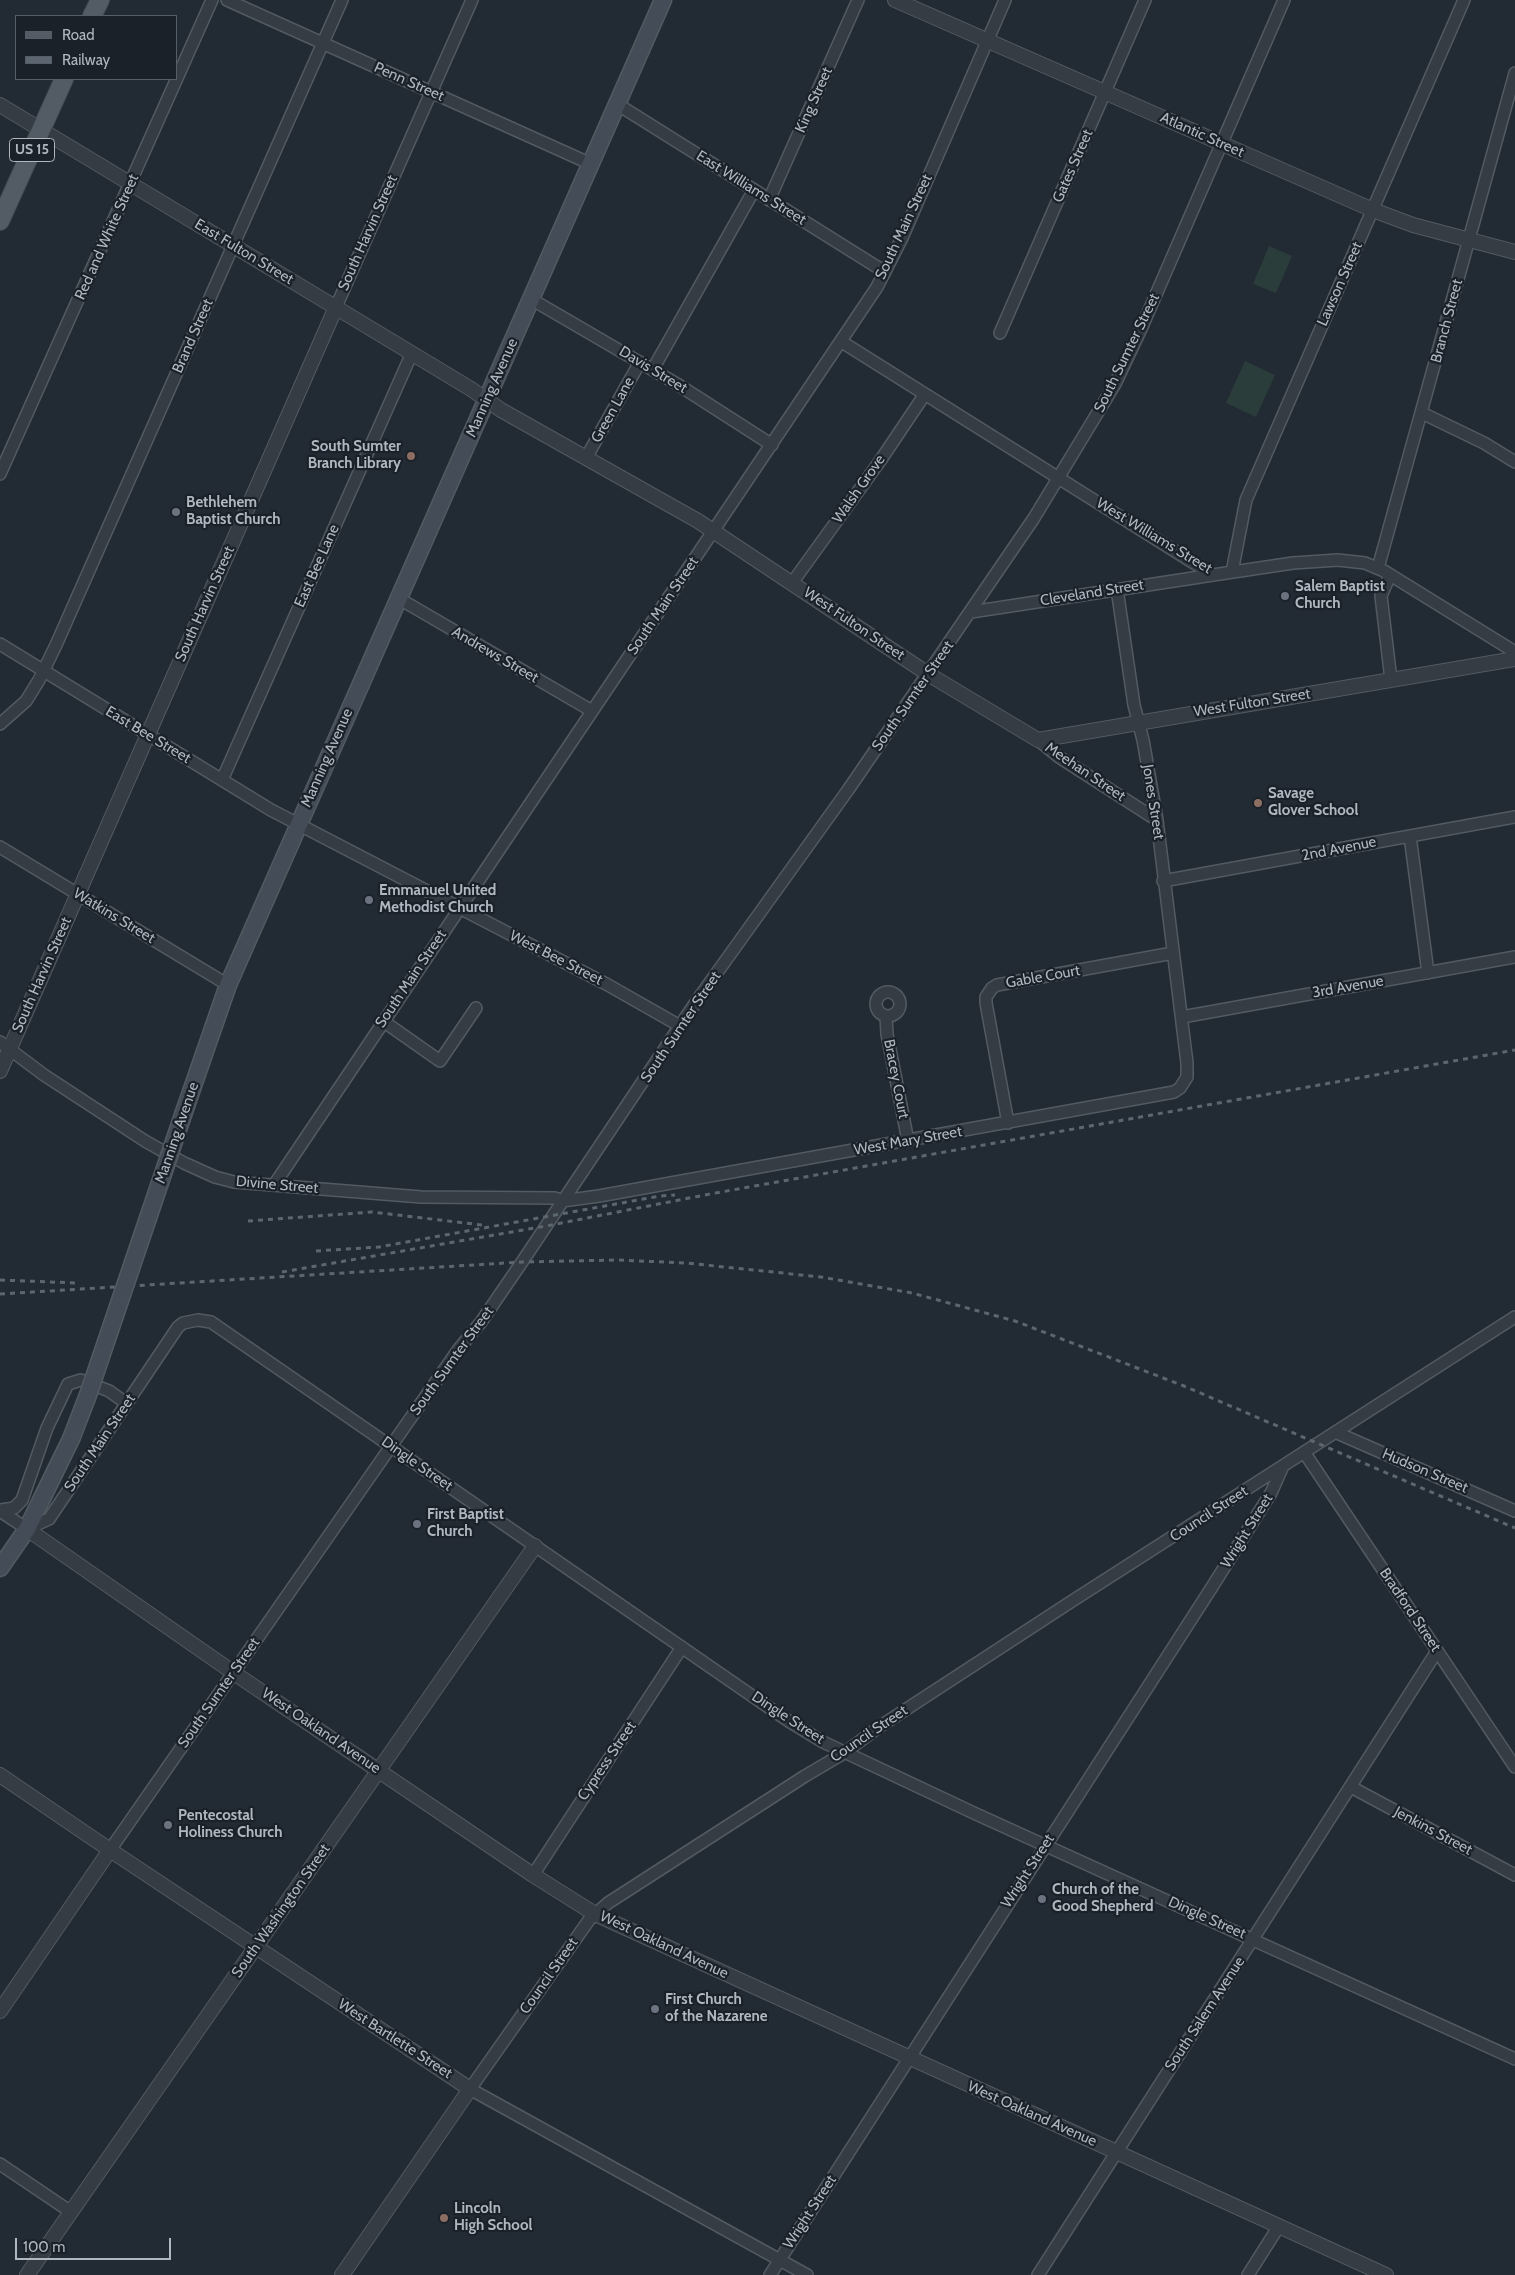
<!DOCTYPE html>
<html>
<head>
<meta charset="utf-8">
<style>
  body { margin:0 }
  #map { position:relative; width:1515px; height:2275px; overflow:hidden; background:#222b33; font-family:Cabin,sans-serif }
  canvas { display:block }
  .legend { position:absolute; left:15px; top:15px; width:162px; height:65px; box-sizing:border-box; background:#1b2129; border:1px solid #565d66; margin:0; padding:6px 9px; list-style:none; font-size:15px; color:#afb7c1 }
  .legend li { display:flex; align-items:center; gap:10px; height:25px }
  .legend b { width:25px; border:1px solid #565d66 }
  .scale { position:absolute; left:15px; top:2238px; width:156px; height:22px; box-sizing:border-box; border:2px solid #afb7c1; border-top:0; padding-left:6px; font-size:15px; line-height:18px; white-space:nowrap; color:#afb7c1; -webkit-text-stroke:4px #1b2129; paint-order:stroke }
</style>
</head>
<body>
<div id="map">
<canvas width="1515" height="2275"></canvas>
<ul class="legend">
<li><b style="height:6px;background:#535c64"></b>Road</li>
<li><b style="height:6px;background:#5c6670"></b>Railway</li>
</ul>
<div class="scale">100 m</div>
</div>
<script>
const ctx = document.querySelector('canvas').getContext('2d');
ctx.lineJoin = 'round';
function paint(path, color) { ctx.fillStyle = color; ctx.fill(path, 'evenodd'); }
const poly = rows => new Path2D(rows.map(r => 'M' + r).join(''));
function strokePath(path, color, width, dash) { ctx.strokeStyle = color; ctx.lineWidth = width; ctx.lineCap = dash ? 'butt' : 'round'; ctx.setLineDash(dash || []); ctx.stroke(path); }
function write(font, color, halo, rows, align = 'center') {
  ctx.font = font + ' Cabin,sans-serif'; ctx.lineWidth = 4.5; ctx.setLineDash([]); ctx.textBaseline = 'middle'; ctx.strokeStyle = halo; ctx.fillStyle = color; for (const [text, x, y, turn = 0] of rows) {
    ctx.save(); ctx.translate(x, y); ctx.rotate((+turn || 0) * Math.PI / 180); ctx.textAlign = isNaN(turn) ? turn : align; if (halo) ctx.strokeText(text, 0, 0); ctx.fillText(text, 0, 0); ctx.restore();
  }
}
paint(poly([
  [1269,246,1292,256,1276,293,1253,284],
  [1245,361,1275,375,1256,417,1226,403]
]), '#2b3d3b');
const minor = poly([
  [227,0,591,164],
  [617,104,885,272],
  [769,200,858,0],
  [531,299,677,384,772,445],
  [336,307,472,0],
  [1000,333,1145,0],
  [842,342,1213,575,1293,563,1338,560,1365,563,1384,571,1515,652],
  [653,369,754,190],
  [1422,413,1484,443,1515,462],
  [586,458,640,362],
  [0,474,212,0],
  [1378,568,1515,73],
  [1232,572,1246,500,1464,0],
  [1390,575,1381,596,1391,680],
  [792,583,880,461,925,394],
  [398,598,592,711],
  [971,612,1213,575],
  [0,644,271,810,608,985,680,1026],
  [0,724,26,701,39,680,56,645,342,0],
  [1038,740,1059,757,1157,820],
  [222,780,412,353],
  [1410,836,1428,973],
  [0,847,228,985],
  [1163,881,1515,817],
  '876 1004a12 12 0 1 1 24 0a12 12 0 1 1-24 0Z',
  [886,1016,887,1034,908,1141],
  [1182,1017,1515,957],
  [383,1021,440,1061,476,1008],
  [0,1042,44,1075,145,1141,184,1163,215,1177,234,1182,421,1197,555,1198,562,1201,599,1196,1174,1092,1180,1088,1187,1077,1187,1063,1157,820,1143,740,1134,705,1117,589],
  [1008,1123,986,1003,986,997,992,988,997,985,1173,953],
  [274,1185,877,287,902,238,1005,0],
  [1335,1432,1515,1511],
  [1304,1452,1515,1767],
  [0,1510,14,1508,22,1500,47,1428,68,1384,81,1380,109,1391,126,1403],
  [0,1511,27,1529,49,1519,178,1327,183,1323,198,1320,211,1322,787,1720,823,1742,976,1814,1515,2059],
  [1351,1787,1515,1875],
  [110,1850,458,1350,481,1322,522,1262,698,999,848,790,1034,518,1115,384,1141,329,1284,0],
  [533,1875,682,1647],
  [0,2164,71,2212],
  [770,2275,1212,1587,1271,1493,1283,1466],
  [807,2275,470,2089,589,1920,608,1903,805,1776,844,1753,879,1727,1069,1603,1515,1317],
  [1038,2275,1437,1651],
  [1248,2275,1279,2226]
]);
const tertiary = poly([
  [895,0,1373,210,1413,225,1515,252],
  [0,105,471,389,501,410,698,521,928,674,1038,740,1515,659],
  [0,1071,336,307],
  [27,1529,234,1673,533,1875,595,1914,1386,2275],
  [0,1775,110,1850,470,2089,342,2275],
  [0,2011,110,1850],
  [27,2275,535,1546]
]);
const secondary = poly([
  [184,1112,228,985,663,0],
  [0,1568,27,1529,71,1439]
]);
const primary = poly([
  [92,16,100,0],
  [0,221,64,79]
]);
strokePath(minor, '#525a62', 14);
strokePath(tertiary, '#525a62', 16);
strokePath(secondary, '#525a62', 19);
strokePath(primary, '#414851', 20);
strokePath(minor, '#353c44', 11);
strokePath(tertiary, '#353c44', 14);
strokePath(secondary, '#444c57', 16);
strokePath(primary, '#535c64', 18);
strokePath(poly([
  [248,1221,372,1212,482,1225],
  [316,1251,379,1247,660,1196,675,1195],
  [282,1272,546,1226,710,1194,1515,1050],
  [0,1280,77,1283],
  [0,1294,522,1262,617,1260,686,1263,821,1277,912,1293,1015,1321,1184,1386,1515,1528]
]), '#5c6670', 3, [5, 5]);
const secondaryBridge = poly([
  [71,1439,88,1395,184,1112]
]);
strokePath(secondaryBridge, '#525a62', 19, []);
strokePath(secondaryBridge, '#444c57', 16);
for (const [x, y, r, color] of [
  [411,456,5,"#8d6e63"],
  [176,512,5,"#6b7280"],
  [1285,596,5,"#6b7280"],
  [1258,803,5,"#8d6e63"],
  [369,900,5,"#6b7280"],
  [417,1524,5,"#6b7280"],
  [168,1825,5,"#6b7280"],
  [1042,1899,5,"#6b7280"],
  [655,2009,5,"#6b7280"],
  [444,2218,5,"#8d6e63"]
]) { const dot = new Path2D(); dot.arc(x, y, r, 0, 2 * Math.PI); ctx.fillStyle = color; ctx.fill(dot); strokePath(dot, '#1b2129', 2); }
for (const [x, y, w] of [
  [32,150,45]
]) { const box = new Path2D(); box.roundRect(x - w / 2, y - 11.5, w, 23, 4); ctx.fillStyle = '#1b2129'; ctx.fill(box); strokePath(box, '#afb7c1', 1); }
write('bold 14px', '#afb7c1', null, [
  ["US 15",32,150]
]);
write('15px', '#afb7c1', '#1b2129', [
  ["Penn Street",409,82,24],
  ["King Street",814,100,-66],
  ["Atlantic Street",1202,135,24],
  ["Gates Street",1073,166,-66],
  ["East Williams Street",751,188,32],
  ["South Main Street",904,227,-65],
  ["South Harvin Street",368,233,-66],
  ["Red and White Street",107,237,-66],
  ["East Fulton Street",244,252,31],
  ["Lawson Street",1340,284,-66],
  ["Branch Street",1447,321,-75],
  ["Brand Street",193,336,-66],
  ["South Sumter Street",1127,353,-64],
  ["Davis Street",653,370,31],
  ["Manning Avenue",492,388,-66],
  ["Green Lane",613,410,-61],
  ["Walsh Grove",859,489,-55],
  ["West Williams Street",1154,536,31],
  ["East Bee Lane",317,566,-66],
  ["Cleveland Street",1092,593,-9],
  ["South Harvin Street",205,604,-66],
  ["South Main Street",663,606,-56],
  ["West Fulton Street",854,624,34],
  ["Andrews Street",495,655,30],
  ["South Sumter Street",913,696,-55],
  ["West Fulton Street",1252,703,-9],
  ["East Bee Street",148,735,31],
  ["Manning Avenue",327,758,-66],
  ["Meehan Street",1085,772,34],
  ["Jones Street",1153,802,81],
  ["2nd Avenue",1339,849,-11],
  ["Watkins Street",114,916,31],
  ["West Bee Street",556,958,27],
  ["South Harvin Street",42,975,-66],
  ["Gable Court",1043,977,-10],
  ["South Main Street",411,979,-56],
  ["3rd Avenue",1348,987,-10],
  ["South Sumter Street",681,1027,-56],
  ["Bracey Court",896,1079,79],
  ["Manning Avenue",177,1133,-71],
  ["West Mary Street",908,1141,-10],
  ["Divine Street",277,1185,5],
  ["South Sumter Street",452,1361,-54],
  ["South Main Street",100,1443,-56],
  ["Dingle Street",417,1464,35],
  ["Hudson Street",1425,1471,23],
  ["Council Street",1209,1514,-33],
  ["Wright Street",1247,1531,-58],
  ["Bradford Street",1410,1610,56],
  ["South Sumter Street",219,1693,-55],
  ["Dingle Street",788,1718,33],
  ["West Oakland Avenue",321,1731,34],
  ["Council Street",869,1734,-34],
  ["Cypress Street",607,1761,-56],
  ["Jenkins Street",1433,1831,28],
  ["Wright Street",1028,1871,-57],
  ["South Washington Street",281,1911,-55],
  ["Dingle Street",1207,1918,24],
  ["West Oakland Avenue",664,1945,25],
  ["Council Street",549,1976,-55],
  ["South Salem Avenue",1205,2014,-57],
  ["West Bartlette Street",395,2039,33],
  ["West Oakland Avenue",1032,2114,24],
  ["Wright Street",810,2212,-57]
]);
write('bold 15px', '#afb7c1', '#1b2129', [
  ["South Sumter",401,447,"right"],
  ["Branch Library",401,464,"right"],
  ["Bethlehem",186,503],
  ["Baptist Church",186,520],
  ["Salem Baptist",1295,587],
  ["Church",1295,604],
  ["Savage",1268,794],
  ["Glover School",1268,811],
  ["Emmanuel United",379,891],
  ["Methodist Church",379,908],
  ["First Baptist",427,1515],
  ["Church",427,1532],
  ["Pentecostal",178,1816],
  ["Holiness Church",178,1833],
  ["Church of the",1052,1890],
  ["Good Shepherd",1052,1907],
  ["First Church",665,2000],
  ["of the Nazarene",665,2017],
  ["Lincoln",454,2209],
  ["High School",454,2226]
], 'left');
</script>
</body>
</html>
